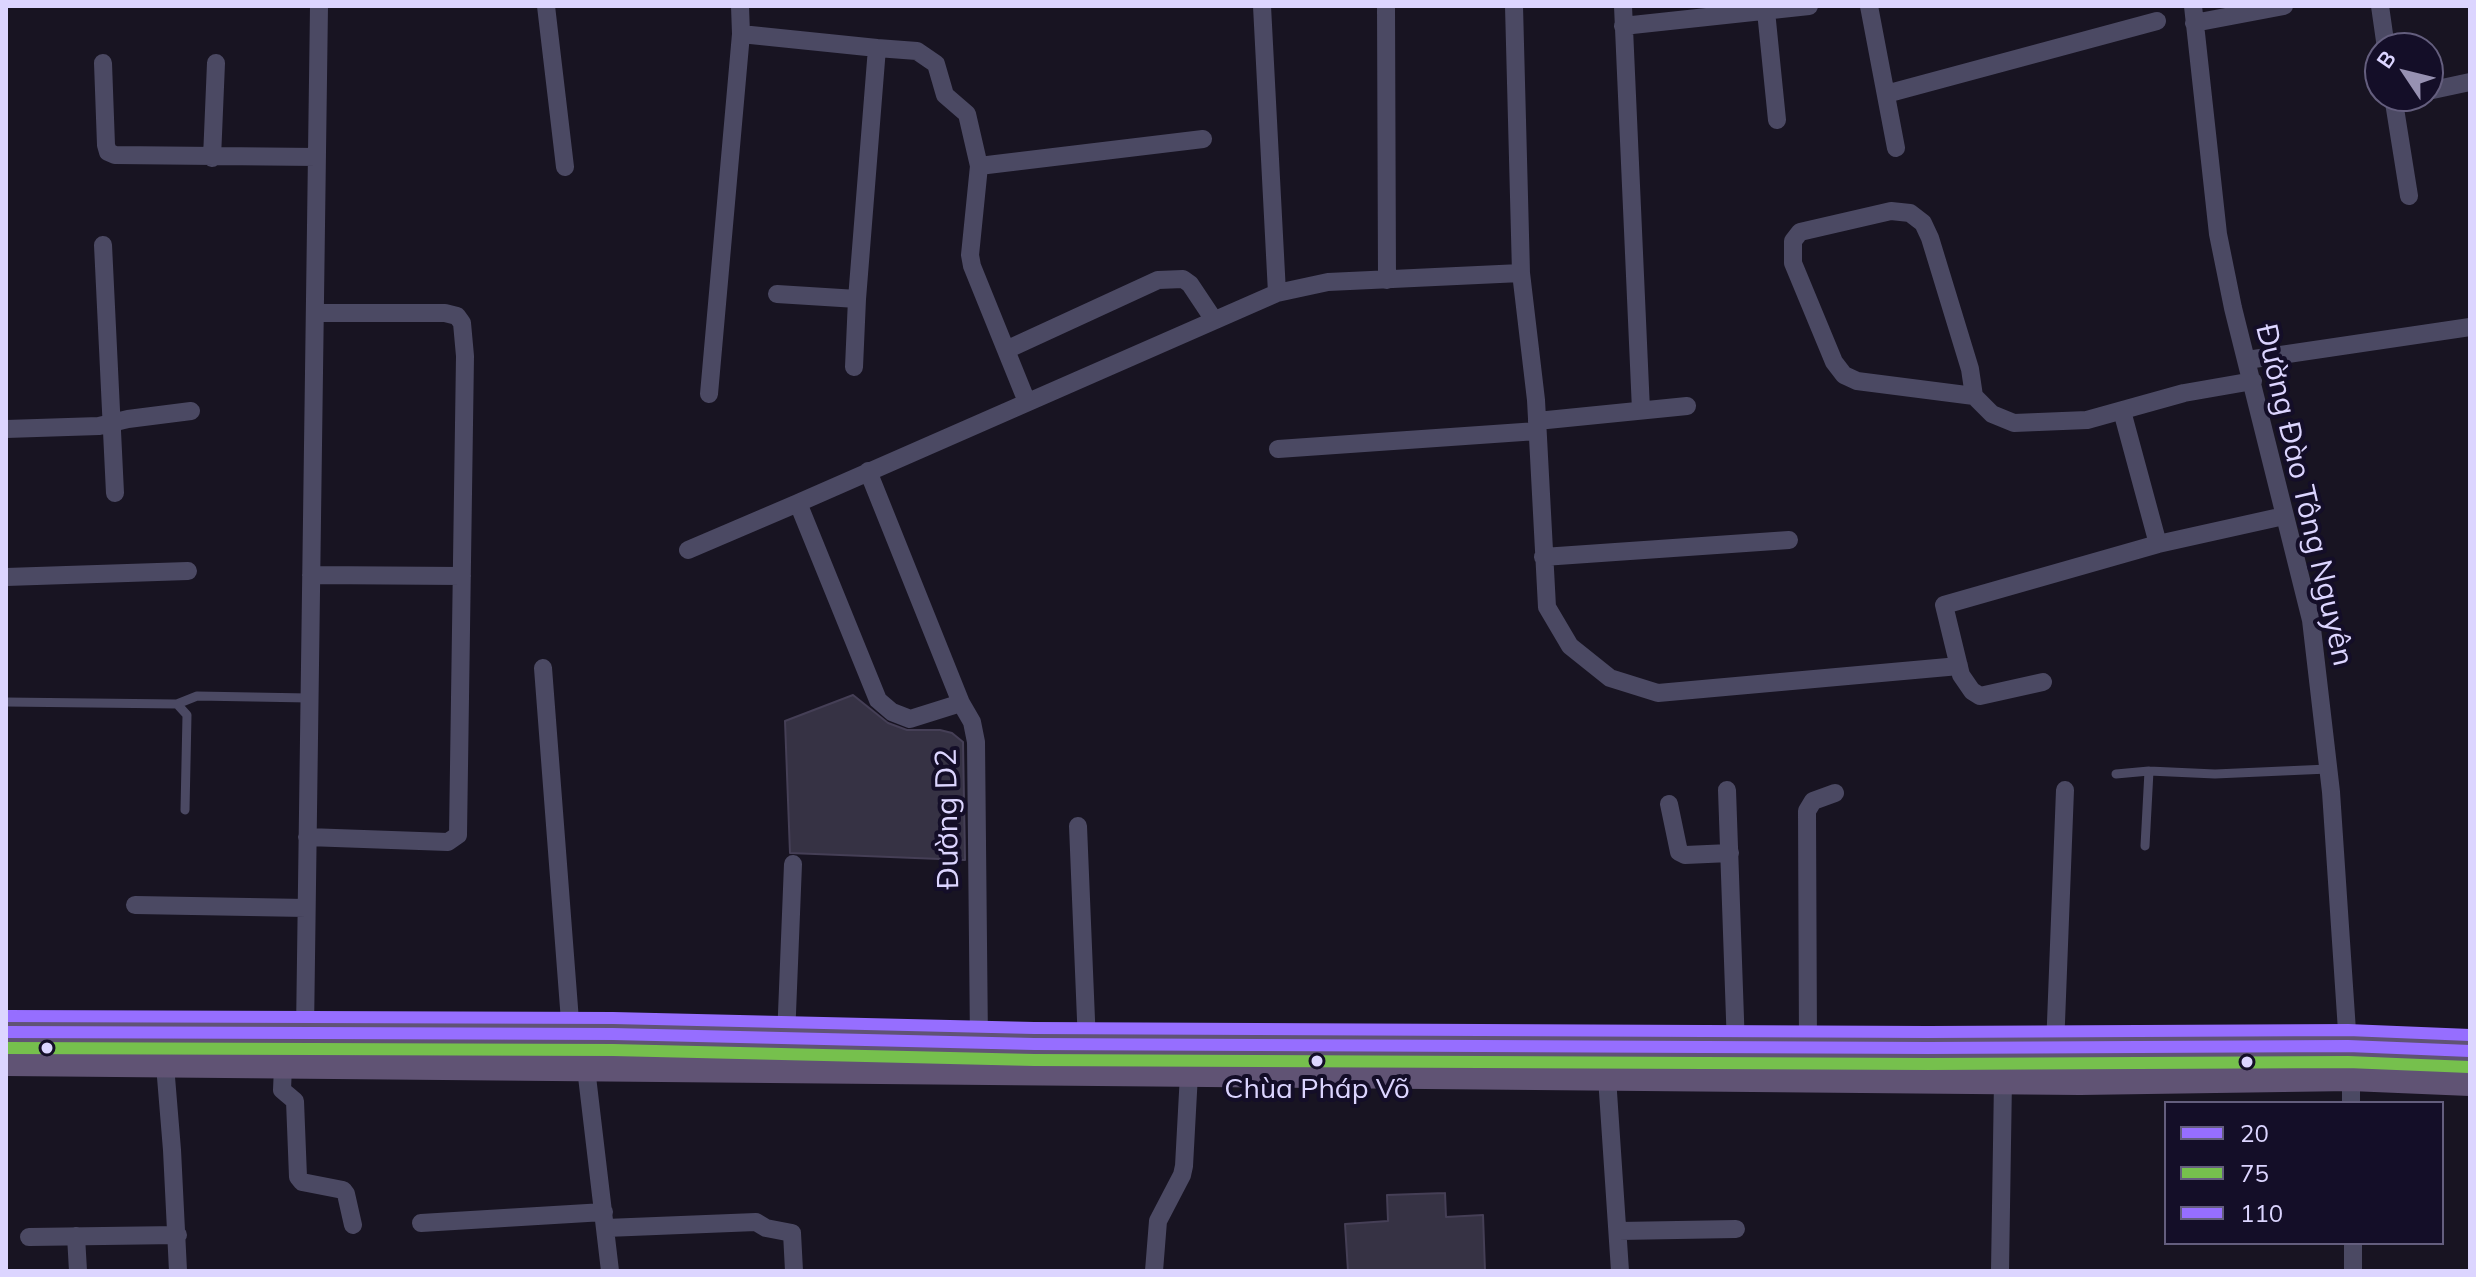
<!DOCTYPE html>
<html>
<head>
<meta charset="utf-8">
<style>
  body { margin:0 }
  #map { position:relative; width:2476px; height:1277px; overflow:hidden; background:#181422; font-family:Mulish,sans-serif }
  canvas { display:block }
  .frame { position:absolute; inset:0; border:8px solid #dcd5ff; pointer-events:none }
  .legend { position:absolute; left:2164px; top:1101px; width:280px; height:144px; box-sizing:border-box; background:#140e28; border:2px solid #645e7e; margin:0; padding:10px 14px; list-style:none; font-size:24px; color:#dcd5ff }
  .legend li { display:flex; align-items:center; gap:16px; height:40px }
  .legend b { width:40px; border:2px solid #645e7e }
  .north { position:absolute; left:2364px; top:32px; width:80px; height:80px; box-sizing:border-box; background:#140e28; border:2px solid #645e7e; border-radius:50%; rotate:305deg; font-size:22px; font-weight:700; line-height:32px; text-align:center; color:#dcd5ff }
  .north::after { content:''; display:block; margin:auto; width:28px; height:36px; background:#9791b2; clip-path:polygon(50% 0,100% 100%,50% 72%,0 100%) }
</style>
</head>
<body>
<div id="map">
<canvas width="2476" height="1277"></canvas>
<div class="frame"></div>
<ul class="legend">
<li><b style="height:10px;background:#966eff"></b>20</li>
<li><b style="height:10px;background:#76c04d"></b>75</li>
<li><b style="height:10px;background:#966eff"></b>110</li>
</ul>
<div class="north">B</div>
</div>
<script>
const ctx = document.querySelector('canvas').getContext('2d');
ctx.lineJoin = 'round';
function paint(path, color) { ctx.fillStyle = color; ctx.fill(path, 'evenodd'); }
const poly = rows => new Path2D(rows.map(r => 'M' + r).join(''));
function strokePath(path, color, width, dash) { ctx.strokeStyle = color; ctx.lineWidth = width; ctx.lineCap = dash ? 'butt' : 'round'; ctx.setLineDash(dash || []); ctx.stroke(path); }
function write(font, color, halo, rows, align = 'center') {
  ctx.font = font + ' Mulish,sans-serif'; ctx.lineWidth = 8; ctx.setLineDash([]); ctx.textBaseline = 'middle'; ctx.strokeStyle = halo; ctx.fillStyle = color; for (const [text, x, y, turn = 0] of rows) {
    ctx.save(); ctx.translate(x, y); ctx.rotate((+turn || 0) * Math.PI / 180); ctx.textAlign = isNaN(turn) ? turn : align; if (halo) ctx.strokeText(text, 0, 0); ctx.fillText(text, 0, 0); ctx.restore();
  }
}
const building = poly([
  [853,695,888,723,907,730,940,730,952,733,963,742,965,860,790,853,785,721,853,695],
  [1445,1193,1446,1217,1483,1215,1485,1271,1348,1271,1345,1224,1388,1221,1387,1195,1445,1193]
]);
paint(building, '#363244');
strokePath(building, '#453f56', 2);
strokePath(poly([
  [6,702,177,704,187,715,185,810],
  [177,704,197,696,309,698],
  [2116,774,2149,771,2215,774,2328,769],
  [2145,846,2149,771]
]), '#4b4963', 9);
strokePath(poly([
  [546,6,565,167],
  [1262,6,1277,293],
  [1386,6,1387,280],
  [1514,6,1521,273,1536,400,1547,607,1570,646,1610,678,1658,693,1959,666],
  [1623,6,1641,410],
  [1869,6,1896,148],
  [2193,6,2218,234,2233,308,2311,620,2331,792,2348,1046],
  [2380,6,2386,48],
  [1766,11,1777,120],
  [2194,23,2284,6],
  [1623,26,1809,6],
  [741,34,877,48,857,299,777,294],
  [877,48,917,51,936,64,945,95,967,114,979,166],
  [103,63,106,145,108,152,115,155,317,157],
  [2428,91,2470,82],
  [1886,94,2157,21],
  [2393,96,2409,196],
  [212,158,216,63],
  [103,245,115,493],
  [1006,350,1158,280,1183,279,1190,284,1214,320],
  [2247,360,2470,327],
  [854,367,857,299],
  [709,394,741,34,740,6],
  [1974,396,1857,381,1844,375,1834,362,1793,263,1793,241,1800,232,1891,211,1910,213,1923,223,1930,238,1970,369,1974,396,1992,414,2014,423,2087,420,2184,393,2253,381],
  [1027,402,972,266,970,255,979,166,1203,139],
  [2122,411,2158,544],
  [1537,421,1687,406],
  [6,429,99,426,128,419,191,411],
  [1278,449,1537,431],
  [868,471,961,703,972,722,976,742,979,1043],
  [688,550,798,503],
  [1543,557,1789,540],
  [311,575,462,576],
  [6,577,188,571],
  [543,668,571,1034],
  [2043,682,1980,696,1972,691,1961,675,1944,605,2158,544,2284,516],
  [961,703,910,719,892,712,878,700,798,503,1277,293,1328,282,1521,273],
  [1727,790,1736,1047],
  [1669,804,1679,852,1685,855,1730,853],
  [1078,826,1087,1044],
  [307,837,448,842,458,835,465,356,462,323,457,316,445,313,317,313],
  [135,905,306,908],
  [305,1032,319,6],
  [786,1038,793,864],
  [1808,1047,1807,811,1813,801,1835,793],
  [2055,1048,2065,790],
  [165,1065,172,1150,178,1271],
  [283,1066,282,1090,295,1101,298,1177,302,1182,343,1190,346,1194,353,1225],
  [586,1068,610,1271],
  [1607,1077,1620,1271],
  [2351,1077,2351,1103],
  [421,1223,604,1212],
  [606,1228,756,1222,766,1228,792,1233,794,1271],
  [1619,1231,1736,1229],
  [76,1236,78,1271],
  [29,1237,178,1235],
  [2353,1243,2353,1271],
  [1154,1271,1158,1221,1182,1175,1184,1166,1189,1074],
  [2000,1271,2003,1080]
]), '#4b4963', 18);
strokePath(poly([
  [6,1032,613,1034,1034,1044,1928,1048,2348,1046,2470,1051],
  [6,1062,2080,1081,2351,1077,2470,1082]
]), '#605374', 28);
strokePath(poly([
  [6,1032,613,1034,1034,1044,1928,1048,2348,1046,2470,1051]
]), '#966eff', 12);
strokePath(poly([
  [6,1048,613,1050,1034,1060,1928,1064,2348,1062,2469,1067]
]), '#76c04d', 12);
strokePath(poly([
  [6,1016,613,1018,1034,1028,1928,1032,2348,1030,2470,1035]
]), '#966eff', 12);
for (const [x, y, r, color] of [
  [47,1048,7,"#dcd5ff"],
  [1317,1061,7,"#dcd5ff"],
  [2247,1062,7,"#dcd5ff"]
]) { const dot = new Path2D(); dot.arc(x, y, r, 0, 2 * Math.PI); ctx.fillStyle = color; ctx.fill(dot); strokePath(dot, '#140e28', 3); }
write('28px', '#dcd5ff', '#140e28', [
  ["Chùa Pháp Võ",1317,1090]
]);
write('30px', '#dcd5ff', '#140e28', [
  ["Đường Đào Tông Nguyên",2304,495,77],
  ["Đường D2",948,819,-91]
]);
</script>
</body>
</html>
